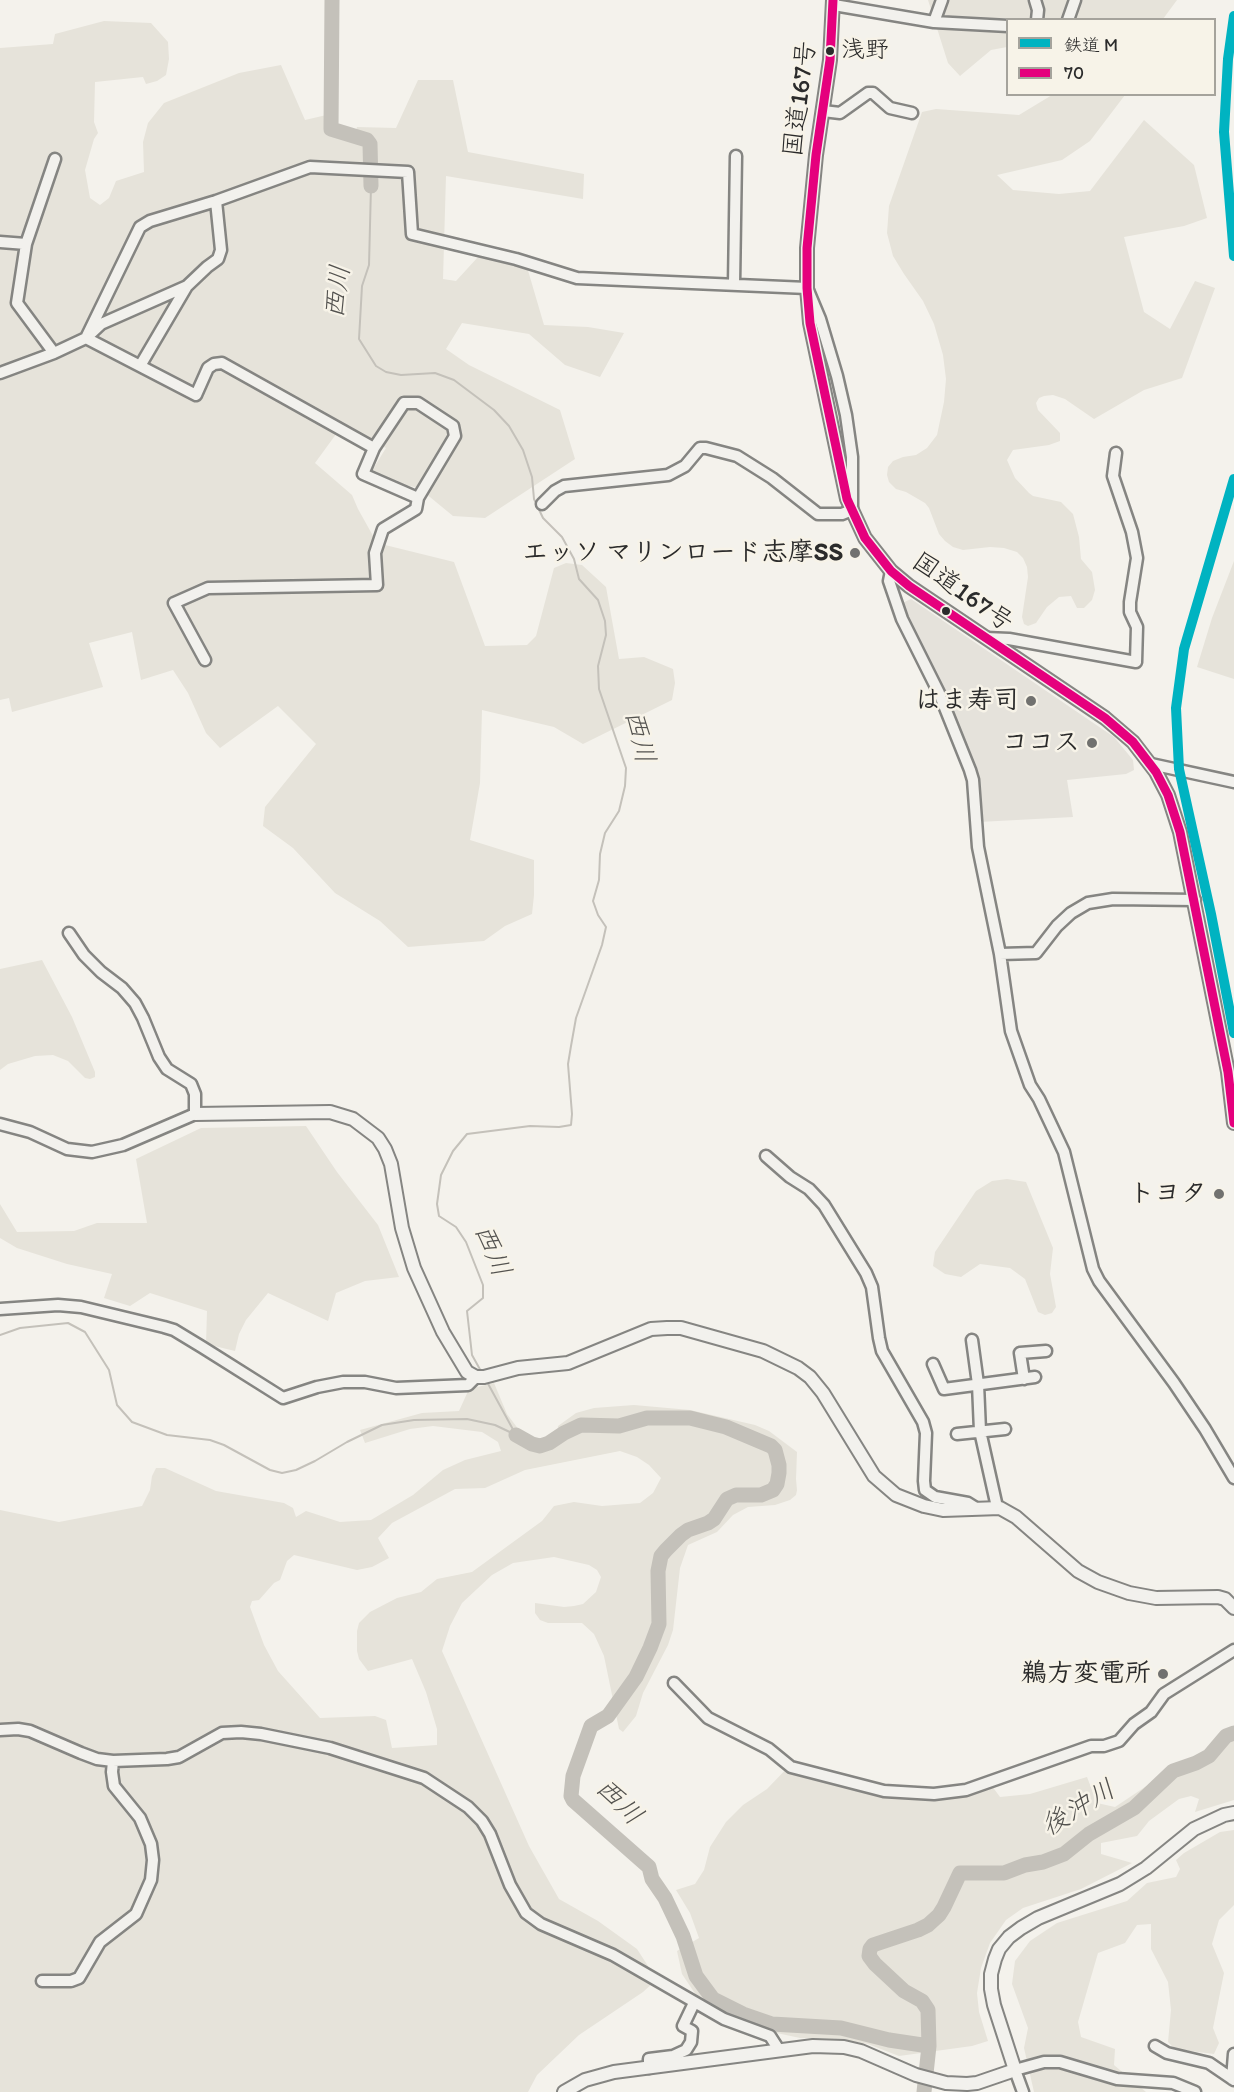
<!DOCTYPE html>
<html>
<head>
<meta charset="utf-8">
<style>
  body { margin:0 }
  #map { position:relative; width:1234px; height:2092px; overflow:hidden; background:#f4f2ec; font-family:Itim,"Klee One",sans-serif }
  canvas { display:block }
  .legend { position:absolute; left:1006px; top:18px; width:210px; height:78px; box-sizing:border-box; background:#f7f3e8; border:2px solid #a5a39c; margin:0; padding:8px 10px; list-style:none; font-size:18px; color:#2b2b2b }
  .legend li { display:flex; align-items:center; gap:12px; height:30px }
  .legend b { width:30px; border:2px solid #a5a39c }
</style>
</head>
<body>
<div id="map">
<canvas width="1234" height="2092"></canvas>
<ul class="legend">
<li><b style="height:8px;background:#00b3c1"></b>鉄道 M</li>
<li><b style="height:8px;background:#e5007d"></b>70</li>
</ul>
</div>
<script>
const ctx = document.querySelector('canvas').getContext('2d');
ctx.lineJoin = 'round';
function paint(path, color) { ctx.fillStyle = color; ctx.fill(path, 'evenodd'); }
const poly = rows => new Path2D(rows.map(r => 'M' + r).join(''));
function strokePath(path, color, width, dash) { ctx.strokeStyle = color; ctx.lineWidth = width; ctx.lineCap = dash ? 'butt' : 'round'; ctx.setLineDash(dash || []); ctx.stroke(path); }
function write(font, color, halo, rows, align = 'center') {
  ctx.font = font + ' Itim,"Klee One",sans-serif'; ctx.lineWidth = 5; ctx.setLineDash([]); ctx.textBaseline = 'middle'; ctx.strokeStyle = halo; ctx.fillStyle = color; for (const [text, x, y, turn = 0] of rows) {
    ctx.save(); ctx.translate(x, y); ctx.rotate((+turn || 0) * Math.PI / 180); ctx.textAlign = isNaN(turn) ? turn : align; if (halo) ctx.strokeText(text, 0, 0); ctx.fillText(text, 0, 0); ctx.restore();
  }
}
paint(poly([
  [911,599,1114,737,1133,760,1134,770,1126,774,1067,780,1073,817,979,822,978,786,900,604]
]), '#e5e2db');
paint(poly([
  [928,0,1177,0,1163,19,1008,20,1007,47,991,50,960,76,948,63],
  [104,21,151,23,168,42,169,59,166,75,157,81,146,84,143,77,95,82,94,122,98,133,94,139,85,170,90,198,100,205,109,198,116,181,144,172,143,142,148,123,164,103,239,73,281,65,305,120,335,113,335,127,355,133,357,127,396,128,418,80,453,80,468,152,584,174,583,199,446,176,443,279,456,281,478,257,527,267,544,325,588,327,624,333,600,377,565,365,529,334,462,323,446,349,469,365,560,410,575,459,485,518,453,516,419,488,368,477,386,448,342,426,315,463,352,495,358,509,377,543,454,562,485,646,527,645,536,636,554,568,566,563,582,565,606,587,619,659,644,657,673,669,675,683,672,700,583,744,554,727,482,710,480,783,470,840,534,860,534,895,532,914,505,926,484,941,408,947,380,921,335,893,293,848,263,826,265,807,316,744,278,706,220,748,206,733,188,693,173,670,141,680,132,632,89,643,103,687,12,712,9,698,0,700,0,48,53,44,55,34],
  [1052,95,1125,95,1090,141,1062,160,997,175,1013,190,1059,194,1090,191,1144,120,1194,165,1207,218,1184,226,1124,237,1144,312,1170,329,1195,281,1215,288,1182,378,1144,390,1094,419,1065,399,1053,395,1044,396,1039,398,1036,403,1038,410,1060,433,1060,441,1049,445,1013,450,1007,460,1015,478,1029,493,1033,496,1061,502,1073,514,1079,537,1081,559,1092,572,1095,590,1092,600,1084,608,1077,608,1071,596,1059,597,1047,607,1036,623,1028,626,1024,624,1022,617,1028,577,1027,567,1023,558,1017,552,1004,548,990,547,963,550,953,547,945,541,939,534,929,508,925,503,906,492,896,489,889,482,887,475,888,467,893,461,903,457,916,455,927,448,937,435,944,402,946,379,943,355,934,324,923,301,904,274,893,256,887,233,889,206,922,112,936,109,1019,115],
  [1234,561,1234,679,1197,667,1212,618],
  [42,960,72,1017,95,1072,95,1077,90,1079,85,1078,68,1061,53,1055,35,1056,8,1064,0,1070,0,969],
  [306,1126,337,1172,378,1225,399,1277,365,1281,336,1293,328,1321,268,1293,246,1320,239,1334,235,1351,206,1344,207,1311,150,1293,130,1306,104,1298,112,1274,67,1264,17,1248,0,1238,0,1204,17,1232,74,1231,97,1223,147,1223,136,1159,201,1128],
  [1007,1179,1026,1182,1053,1248,1050,1274,1056,1307,1052,1313,1045,1315,1038,1312,1025,1279,1010,1268,980,1264,961,1277,945,1274,933,1266,935,1252,976,1191,992,1181],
  [494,1383,507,1414,525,1438,535,1438,542,1443,557,1436,558,1426,576,1413,594,1408,634,1405,690,1410,755,1425,769,1431,797,1452,796,1479,797,1490,796,1495,790,1500,775,1505,748,1507,733,1515,717,1532,688,1545,680,1568,673,1630,668,1645,643,1693,636,1716,623,1732,619,1729,604,1656,594,1634,582,1623,548,1623,540,1620,535,1613,535,1603,564,1607,574,1606,583,1604,596,1592,601,1577,597,1570,589,1565,554,1557,513,1563,492,1575,462,1603,450,1626,442,1651,529,1846,559,1899,598,1921,637,1949,648,1966,654,1982,643,1992,579,2035,537,2075,528,2092,0,2092,0,1510,59,1522,142,1506,150,1490,152,1476,156,1468,165,1468,216,1491,284,1503,293,1508,296,1517,306,1511,340,1522,371,1520,413,1495,443,1470,465,1460,501,1451,498,1442,482,1432,433,1426,410,1429,365,1443,360,1430,422,1413,459,1411,469,1389],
  [620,1451,637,1457,649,1465,661,1478,653,1493,640,1503,602,1506,574,1502,554,1506,542,1521,472,1572,437,1579,421,1592,397,1598,370,1612,359,1623,357,1631,357,1651,359,1659,368,1671,412,1659,426,1692,437,1729,437,1745,392,1748,386,1720,375,1716,320,1718,278,1671,264,1645,250,1607,252,1601,259,1600,274,1583,280,1580,287,1561,294,1555,357,1570,372,1567,389,1558,378,1538,392,1523,455,1489,485,1488,525,1470],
  [1230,1739,1234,1739,1234,1800,1195,1812,1199,1799,1191,1796,1179,1799,1149,1821,1137,1836,1101,1843,1101,1854,1132,1863,1081,1889,1023,1908,1006,1920,990,1943,981,1968,977,1993,979,2012,988,2041,972,2046,899,2056,868,2044,837,2039,800,2038,758,2029,723,2014,698,1998,682,1974,677,1951,699,1938,690,1913,676,1890,695,1884,704,1870,710,1847,726,1822,743,1805,767,1789,793,1762,881,1787,947,1791,989,1782,1000,1797,1030,1794,1087,1777,1097,1803,1115,1807,1148,1785,1161,1773,1206,1755,1215,1747],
  [1234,1830,1234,1905,1219,1920,1212,1944,1224,1973,1213,2028,1219,2043,1214,2054,1175,2049,1168,2042,1171,2010,1168,1982,1151,1949,1151,1924,1137,1925,1125,1943,1098,1953,1078,2022,1081,2037,1115,2049,1114,2065,1146,2092,1034,2092,1024,2048,1028,2028,1012,1984,1015,1961,1030,1941,1057,1923,1127,1901,1147,1883,1176,1877,1180,1869,1176,1860,1184,1853,1220,1832]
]), '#e6e3da');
strokePath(poly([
  [371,186,369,265,362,286,359,339,376,366,386,372,401,375,435,373,454,380,494,410,509,426,523,450,532,477,534,499,543,518,562,537,574,559,579,579,598,600,605,621,606,635,598,666,599,689,626,768,625,786,619,811,605,833,600,854,599,880,593,901,598,915,606,927,602,945,576,1018,571,1046,568,1064,572,1114,571,1125,559,1127,530,1126,467,1134,453,1151,441,1175,437,1204,439,1216,456,1227,466,1242,483,1285,483,1298,467,1311,472,1355,482,1373],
  [0,1335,20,1328,68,1323,85,1332,109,1370,117,1405,132,1422,167,1435,210,1440,224,1445,270,1470,282,1473,296,1470,315,1461,347,1442,382,1425,414,1420,467,1419,495,1425,516,1435],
  [486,1380,516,1435]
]), '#c4c1ba', 2);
strokePath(poly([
  [332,0,331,129,367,140,370,144,371,186],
  [516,1435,532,1444,540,1446,549,1443,564,1433,581,1425,619,1426,647,1418,690,1418,726,1427,771,1446,775,1450,779,1465,779,1473,777,1484,773,1490,761,1495,736,1495,727,1499,714,1519,708,1523,688,1530,681,1535,666,1550,661,1556,658,1571,659,1624,650,1648,636,1677,608,1716,591,1726,573,1776,571,1796,573,1800,649,1867,652,1879,665,1898,683,1936,696,1976,713,1999,743,2014,772,2024,841,2028,889,2040,929,2046],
  [924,2092,929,2046,928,2010,922,2001,904,1991,875,1964,869,1956,870,1949,873,1945,918,1930,928,1925,939,1915,944,1907,960,1873,1004,1873,1025,1865,1043,1862,1064,1854,1089,1834,1134,1808,1173,1771,1196,1763,1209,1756,1226,1736,1234,1733]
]), '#c4c1ba', 15);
const minor = poly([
  [1035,0,1038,10,1037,20],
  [834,5,934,22,1008,26],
  [1068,20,1075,0],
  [934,22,942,0],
  [823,111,840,113,868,93,873,93,890,108,912,113],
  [0,242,26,244],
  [734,284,736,156],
  [86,338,140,227,150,221,216,201,310,167,408,172,412,234,516,259,577,278,807,288,820,319,837,376,846,415,852,457,852,510,842,514,818,514,772,478,737,456,706,448,700,448,685,466,668,475,564,486,555,491,542,504],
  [86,338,196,395,208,368,214,364,222,363,374,448],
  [54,353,17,303,26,244,55,159],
  [140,366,187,286],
  [0,373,54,353,86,338,101,324,187,286,207,267,218,259,221,250,216,201],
  [404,403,418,403,453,426,455,436,418,498,363,474,374,448,404,403],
  [891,571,889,581,902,619,939,693,970,770,973,780,978,847,1000,954,1011,1031,1030,1085,1039,1099,1064,1152,1093,1269,1099,1281,1174,1383,1205,1429,1234,1478],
  [986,638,1009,639,1136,662,1137,627,1130,612,1130,602,1137,558,1132,532,1113,476,1116,453],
  [205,660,174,603,208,588,377,585,375,553,383,529,416,509,418,498],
  [1151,764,1234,782],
  [1000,954,1036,953,1057,926,1071,913,1088,903,1113,899,1195,900],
  [0,1124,30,1132,67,1149,92,1152,123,1145,195,1114,195,1094,191,1084,167,1069,159,1057,143,1018,135,1003,122,988,101,972,84,955,69,933],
  [766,1156,790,1177,809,1189,824,1205,866,1273,872,1287,879,1338,882,1351,923,1422,926,1433,924,1481,925,1490,935,1497,968,1503,976,1508],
  [0,1309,58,1305,81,1307,164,1327,174,1330,202,1347,283,1398,317,1387,343,1382,365,1382,396,1388,468,1385,476,1377],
  [972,1340,978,1384,980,1431,997,1507],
  [933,1364,944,1389,1035,1377],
  [1024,1379,1020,1353,1046,1351],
  [957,1434,1005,1429],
  [674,1683,708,1718,769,1749,791,1767,884,1791,934,1794,966,1790,1091,1746,1104,1746,1119,1741,1134,1724,1151,1712,1164,1694,1234,1650],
  [0,1730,18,1729,30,1731,81,1753,97,1759,113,1761,167,1759,179,1757,222,1733,241,1732,261,1734,330,1748,424,1778,468,1807,482,1821,490,1834,510,1885,526,1913,541,1924,613,1955,724,2019,770,2036,779,2050],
  [42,1981,71,1981,79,1978,100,1942,136,1914,151,1880,153,1860,151,1844,140,1818,114,1786,112,1772,113,1761],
  [1155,2046,1167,2053,1209,2063,1234,2080],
  [649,2068,649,2059,673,2056,686,2050,691,2042,692,2031,683,2026,694,2003],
  [1232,2079,1234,2054],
  [1023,2092,1015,2070,1044,2062,1060,2062,1117,2079,1173,2083,1195,2092]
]);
const tertiary = poly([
  [833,0,830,60,816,155,807,248,807,288,810,323,847,499,865,538,891,571,909,586,1105,718,1133,742,1156,772,1168,795,1180,832,1228,1072,1234,1123],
  [195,1114,330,1112,353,1119,378,1138,385,1149,391,1164,402,1228,414,1268,443,1332,467,1372,476,1377,484,1377,518,1368,568,1363,651,1329,667,1328,681,1328,763,1351,798,1368,810,1377,823,1393,874,1476,896,1495,924,1506,943,1510,1000,1508,1016,1517,1078,1571,1098,1582,1129,1593,1156,1598,1218,1597,1225,1599,1234,1608],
  [564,2092,585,2080,614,2072,813,2046,844,2047,861,2051,916,2075,946,2083,967,2084,977,2083,1015,2070,994,2005,991,1989,991,1974,995,1959,999,1949,1009,1937,1021,1928,1038,1918,1120,1884,1146,1868,1194,1829,1224,1815,1234,1813]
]);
strokePath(minor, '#858582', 15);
strokePath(tertiary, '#858582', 16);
strokePath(minor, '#f2f1ed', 10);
strokePath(tertiary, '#f2f1ed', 12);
strokePath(poly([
  [833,0,830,60,816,155,807,248,807,288,810,323,847,499,865,538,891,571,909,586,1105,718,1133,742,1156,772,1168,795,1180,832,1228,1072,1234,1123]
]), '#e5007d', 9);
strokePath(poly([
  [1234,16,1228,59,1224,132,1234,256],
  [1234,479,1184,649,1176,708,1179,769,1211,914,1234,1033]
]), '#00b3c1', 10);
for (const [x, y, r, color] of [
  [830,51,5,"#2b2b2b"],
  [855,553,6,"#71716f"],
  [946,611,5,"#2b2b2b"],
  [1031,701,6,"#71716f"],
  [1092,743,6,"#71716f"],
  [1219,1194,6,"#71716f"],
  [1163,1674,6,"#71716f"]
]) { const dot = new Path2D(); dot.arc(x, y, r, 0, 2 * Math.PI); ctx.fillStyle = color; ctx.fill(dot); strokePath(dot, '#f7f3e8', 2); }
write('24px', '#2b2b2b', '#f7f3e8', [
  ["浅野",841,51]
], 'left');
write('26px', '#2b2b2b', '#f7f3e8', [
  ["国道167号",801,99,-83],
  ["国道167号",962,593,35]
]);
write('bold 26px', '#2b2b2b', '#f7f3e8', [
  ["エッソ マリンロード志摩SS",843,553],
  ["はま寿司",1019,701],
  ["ココス",1080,743],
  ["トヨタ",1207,1194],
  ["鵜方変電所",1151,1674]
], 'right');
write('italic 27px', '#53524f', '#f7f3e8', [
  ["西川",339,292,-83],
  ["西川",638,737,76],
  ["西川",491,1251,67],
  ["西川",618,1803,44],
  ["後沖川",1079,1809,-31]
]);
</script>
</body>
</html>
